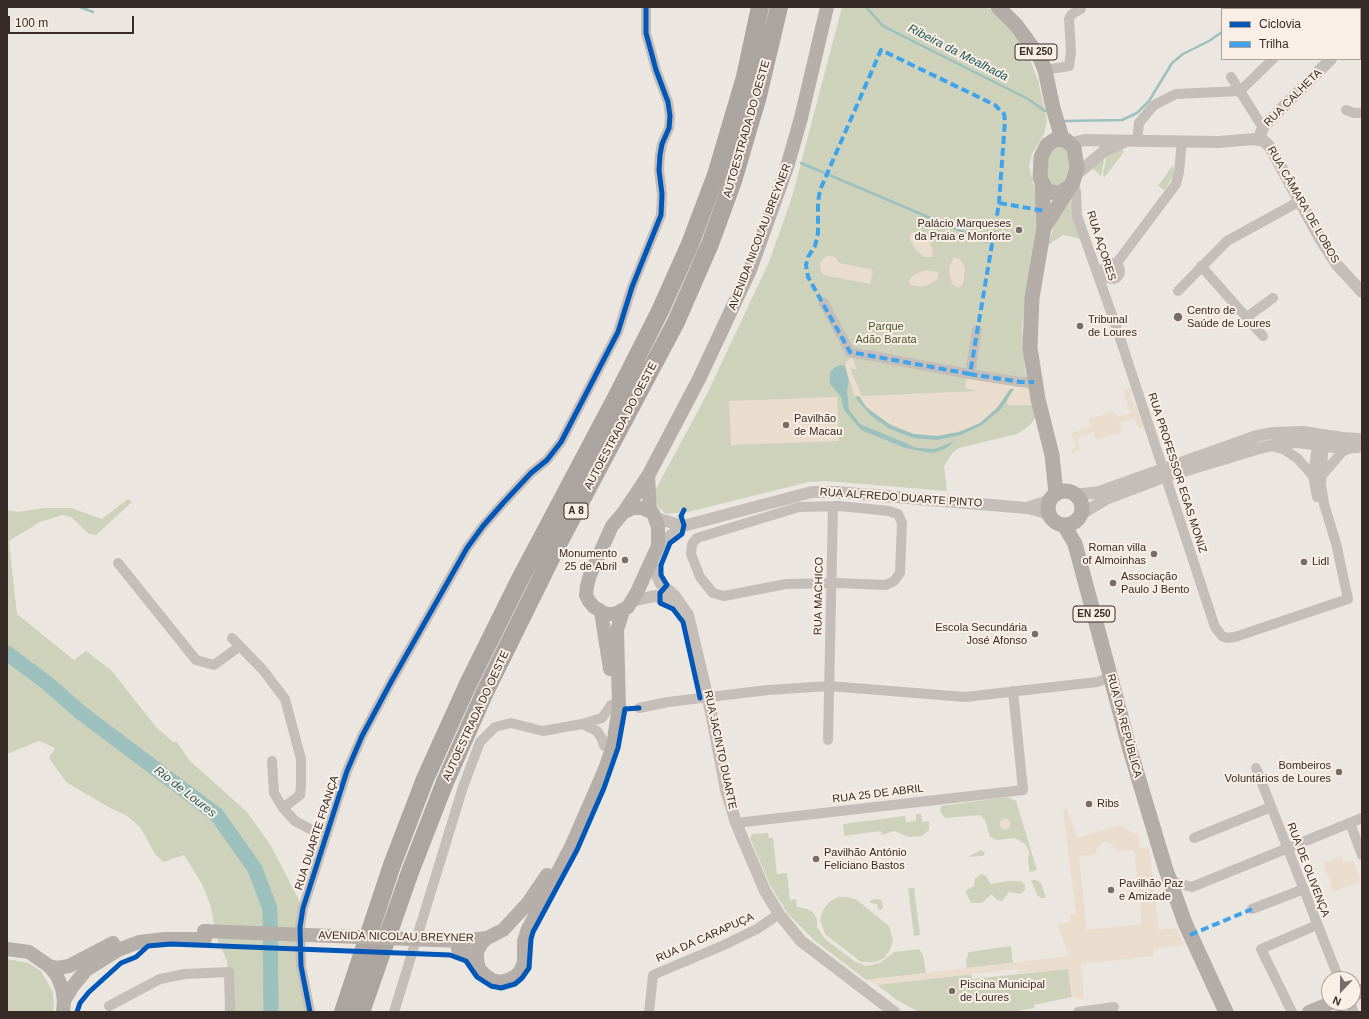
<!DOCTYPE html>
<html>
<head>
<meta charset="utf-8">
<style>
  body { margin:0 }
  #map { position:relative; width:1369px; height:1019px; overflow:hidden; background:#ece6e0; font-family:Helvetica,sans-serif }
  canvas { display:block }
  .frame { position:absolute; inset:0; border:8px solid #362b27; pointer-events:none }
  .legend { position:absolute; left:1221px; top:8px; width:140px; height:52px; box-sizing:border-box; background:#faefe6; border:1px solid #aca19a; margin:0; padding:5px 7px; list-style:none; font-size:12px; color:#362b27 }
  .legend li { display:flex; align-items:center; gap:8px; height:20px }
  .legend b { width:20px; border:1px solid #aca19a }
  .north { position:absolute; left:1321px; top:971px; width:40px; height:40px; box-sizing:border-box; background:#faefe6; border:1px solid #aca19a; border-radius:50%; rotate:202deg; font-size:11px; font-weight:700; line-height:16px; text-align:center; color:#362b27 }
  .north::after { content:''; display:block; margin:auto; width:14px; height:18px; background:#766c68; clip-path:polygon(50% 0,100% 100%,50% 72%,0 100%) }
  .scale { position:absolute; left:8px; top:16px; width:126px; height:18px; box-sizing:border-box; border:2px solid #362b27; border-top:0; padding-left:5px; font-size:12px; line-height:14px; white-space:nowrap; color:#362b27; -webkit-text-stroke:3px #faefe6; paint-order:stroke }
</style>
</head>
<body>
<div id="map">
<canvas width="1369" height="1019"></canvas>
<div class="frame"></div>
<ul class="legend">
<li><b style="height:5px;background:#0057b8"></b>Ciclovia</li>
<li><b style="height:5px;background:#3fa3eb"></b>Trilha</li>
</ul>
<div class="north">N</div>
<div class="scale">100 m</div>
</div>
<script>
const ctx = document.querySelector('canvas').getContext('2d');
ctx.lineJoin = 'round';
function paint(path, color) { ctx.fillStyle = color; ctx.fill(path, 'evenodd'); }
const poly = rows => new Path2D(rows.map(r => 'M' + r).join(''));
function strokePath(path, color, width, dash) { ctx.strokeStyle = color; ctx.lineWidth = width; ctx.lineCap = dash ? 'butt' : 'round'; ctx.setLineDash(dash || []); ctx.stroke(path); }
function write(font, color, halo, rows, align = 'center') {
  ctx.font = font + ' Helvetica,sans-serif'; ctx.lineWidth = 4; ctx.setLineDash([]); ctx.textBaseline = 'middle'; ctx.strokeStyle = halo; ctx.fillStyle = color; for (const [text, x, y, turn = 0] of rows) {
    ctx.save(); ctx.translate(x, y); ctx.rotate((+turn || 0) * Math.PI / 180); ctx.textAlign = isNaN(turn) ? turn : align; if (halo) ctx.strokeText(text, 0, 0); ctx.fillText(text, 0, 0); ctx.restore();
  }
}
paint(poly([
  [842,7,983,7,990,9,1011,31,1028,55,1038,80,1047,120,1044,134,1032,154,1029,167,1039,208,1022,327,1025,372,1036,416,1034,420,1029,426,1017,434,959,448,953,452,944,466,947,491,826,481,809,482,688,512,666,514,658,507,655,495,656,489,707,394,769,262,792,197],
  [1055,146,1063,146,1071,152,1069,180,1055,188,1045,178,1044,161],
  [1121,148,1124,152,1104,178,1103,173,1106,160,1105,156],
  [1103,158,1104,161,1101,176,1092,168],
  [1173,165,1174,174,1165,190,1158,186],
  [1069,201,1073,202,1082,239,1063,235,1048,245,1056,219],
  [128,499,132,502,96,535,89,534,71,517,62,515,40,522,9,541,17,614,74,660,86,651,111,670,156,727,173,742,177,742,189,760,246,811,270,844,303,908,300,927,310,1012,230,1012,227,961,218,941,210,904,202,884,184,855,163,862,155,854,140,827,126,815,110,808,66,782,49,758,55,748,39,741,7,754,7,510,18,512,45,508,71,508,102,519],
  [1007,797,1016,801,1037,870,1030,872,1028,862,1029,852,1025,844,1015,838,997,840,990,837,985,820,980,815,945,818,940,811,941,806],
  [916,814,921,814,922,822,929,821,929,830,922,836,909,837,894,831,882,835,881,831,844,836,843,824,905,816,906,822,916,821],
  [768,833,769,838,773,838,777,874,787,873,790,900,796,899,797,907,807,909,813,912,817,919,817,927,825,939,854,961,866,966,880,963,894,952,919,949,923,955,926,973,866,980,815,941,788,914,770,885,750,838,752,834],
  [981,850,985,853,983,856,968,857],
  [982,874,986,876,991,884,1007,881,1021,881,1025,885,1025,890,1020,894,1009,892,1002,901,997,900,992,894,982,903,971,903,965,891,974,886,975,878],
  [1031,880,1036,880,1041,883,1046,898,1041,898,1037,895],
  [908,888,914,888,920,935,914,936],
  [838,897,848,897,857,900,889,926,893,940,890,950,884,958,876,962,861,962,825,934,820,920,823,910,829,902],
  [878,899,882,901,883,908,881,910,878,909,877,904,870,903,871,900],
  [1011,946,1013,963,967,968,966,960,969,952],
  [7,959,28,963,41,971,53,992,54,1012,7,1012],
  [1068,969,1072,997,1034,1005,1034,1008,1012,1012,919,1012,897,1000,877,985,971,974,972,979]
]), '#ced2ba');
paint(poly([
  [913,232,922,234,928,240,933,250,932,257,925,257,916,250,910,240,910,235],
  [827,256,835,257,839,263,873,270,870,284,824,275,821,272,820,264,821,261],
  [954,257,960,259,965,268,963,284,958,288,952,284,949,273,950,265],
  [925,270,938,272,938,278,930,284,922,287,910,285,909,281,912,276],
  [852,357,857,370,850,368,862,396,978,391,965,388,967,378,1027,388,1030,390,1034,405,1009,405,1006,403,1010,397,980,423,959,432,937,436,914,434,883,421,866,407,859,396,855,397,845,366,847,361],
  [1131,388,1132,393,1130,394,1134,405,1136,405,1144,427,1139,429,1134,418,1120,423,1122,432,1109,436,1096,441,1093,432,1077,438,1080,450,1072,453,1071,450,1076,448,1071,433,1091,426,1089,419,1114,411,1117,417,1131,413,1123,391],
  [837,397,839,441,731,445,729,401],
  [1067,809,1077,838,1119,825,1127,828,1132,834,1139,833,1140,848,1149,847,1159,930,1177,928,1184,945,1153,949,1154,956,1081,964,1084,999,1072,997,1068,969,1017,974,1017,969,877,985,866,980,1069,956,1057,924,1070,922,1070,915,1076,914,1063,810],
  [1104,842,1112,844,1116,851,1134,850,1142,924,1087,930,1079,856,1096,854,1098,846],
  '999.5 824a5.5 5.5 0 1 1 11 0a5.5 5.5 0 1 1-11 0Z',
  [1341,856,1344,863,1353,860,1361,881,1334,892,1323,863]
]), '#ebddce');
paint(poly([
  [840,365,845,366,849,382,847,391,849,410,860,424,917,448,935,449,955,441,945,449,932,453,905,448,861,430,844,410,841,397,830,384,830,373,834,368],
  [1010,389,1014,389,1001,409,982,425,961,435,937,440,913,438,890,429,870,415,855,397,859,396,866,407,892,426,914,434,937,436,959,432,980,423,997,408]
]), '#9bc0bd');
strokePath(poly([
  [80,7,93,12],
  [866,7,883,26,1028,99,1045,111],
  [1240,9,1242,7],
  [1063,121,1122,120,1137,113,1149,101,1172,63,1183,54,1209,41,1222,32],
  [801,163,987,242]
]), '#9bc0bd', 2.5);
strokePath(poly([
  [7,653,47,683,80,712,217,815,255,869,270,909,271,1012]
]), '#9bc0bd', 15);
strokePath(poly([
  [1360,44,1362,44],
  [1045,70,1069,66,1071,51,1069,19,1072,14,1081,9],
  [1231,77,1260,123,1264,126],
  [1346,110,1354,113,1362,113],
  [1137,141,1139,123,1154,105,1176,94,1240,91,1273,59],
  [1073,182,1076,191,1077,216,1118,332,1215,627,1222,636,1227,638,1235,637,1348,599,1336,543,1324,504,1321,485,1324,438],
  '1104 271a8 8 0 1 1 16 0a8 8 0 1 1-16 0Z',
  [1116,264,1176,184,1179,172,1182,141],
  [1201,266,1263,336],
  [1178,291,1227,241,1300,201],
  [824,303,850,352,970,374],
  [1247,317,1273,298],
  [977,330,970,374,1020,382,1034,382],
  [1269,445,1285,450,1297,458,1313,476],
  [1323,474,1343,451,1351,448],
  [1317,497,1313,476,1318,438],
  [839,506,889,511,898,514,902,523,900,573,894,581,886,585,838,583,786,584,724,596,713,593,700,577,691,554,692,544,697,538,799,507,839,506],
  [118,563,196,660,214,665,240,646],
  [232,638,263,670,285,699,301,759,301,785,300,795,283,808],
  [639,708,668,702,768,690,829,686,965,697,1097,682,1111,677],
  [582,724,597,731,602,739,604,746],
  [828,740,833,507],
  [272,761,274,793,283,808,295,821,312,830,326,835],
  [1256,768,1339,979],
  [736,823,1023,790,1013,691],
  [1350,823,1362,855],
  [1194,838,1271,807],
  [1169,877,1177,883,1192,887,1362,818],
  [1252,909,1304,889],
  [1350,1003,1354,1012],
  [109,1006,160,979,185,974,229,972,230,1012],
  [310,1012,301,966,300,927,303,908,347,771,362,736,391,682,467,548,483,526,504,502,531,473,547,460,561,442,618,332,632,287,661,215,662,194,659,170,660,155,662,144,669,128,670,116,668,102,656,70,646,33,646,7],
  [394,1012,463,787,480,742,495,727,511,723,543,731,582,724,602,718,611,705],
  [649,1012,653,975,724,945,757,929,779,914],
  [1078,1012,1114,1007],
  [1292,1012,1261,949,1317,925]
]), '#c5bdb8', 10);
strokePath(poly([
  [1338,9,1338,7],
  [1258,139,1264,126,1331,59],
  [1071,143,1085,140,1219,142,1254,139,1264,141,1270,147,1321,240,1337,265,1362,292],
  [1076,175,1104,151,1124,142],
  [1076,495,1099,492,1257,436,1271,433,1303,432,1343,438,1358,439],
  [1027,508,1051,500],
  [1080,515,1106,499,1164,477,1256,449,1282,443,1298,442,1341,448,1357,447],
  [656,518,683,526],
  [658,546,683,526,812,492,836,492,1027,508,1043,512,1052,518],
  [651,563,661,584,674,595,688,615,711,712,726,790,736,823,765,891,779,914,801,941,894,1012],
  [632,601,655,596,670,599,678,604]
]), '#c5bdb8', 12);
strokePath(poly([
  [648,476,650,510],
  [624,512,633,508,642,508,653,513,658,527,658,546,637,592,628,607,615,614,606,614,594,607,589,601,586,595,587,586,590,575,612,526,624,512,648,476,699,379,750,270,787,167,801,118,827,7],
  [601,612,610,669],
  [487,938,481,944,477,952,477,960,479,969,485,975,492,980,500,982,508,980,516,976,521,970,524,962,524,941,528,929,571,847,605,769,613,746,619,707,617,630,623,611],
  [461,941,487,938,503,930,528,903,547,875],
  [7,949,29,952,49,966,57,976,62,988,64,1001,63,1012],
  [458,949,471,955,477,960],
  [49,966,57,968,69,966,113,943],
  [1353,994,1362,991],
  [64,1001,73,986,86,970,118,950,139,942,165,939,205,939],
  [1309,1012,1331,1003]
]), '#b6aea9', 14);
strokePath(poly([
  [998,7,1016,25,1040,58,1045,70,1053,108,1062,138],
  [1042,184,1044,227,1032,298,1030,348,1038,399,1052,455,1056,494],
  [1045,226,1073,182,1077,168,1074,148,1066,140,1056,139,1047,145,1041,157,1040,178,1046,189,1050,192,1060,193,1069,187],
  '1048 508a17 17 0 1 1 34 0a17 17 0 1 1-34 0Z',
  [1064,525,1075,544,1130,750,1165,867,1185,923,1226,1012]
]), '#b4aca7', 15);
strokePath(poly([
  [343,1012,392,865,425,779,468,684,519,581,618,394,660,311,690,244,716,175,745,77,760,7],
  [361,1012,410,872,445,782,485,692,557,546,676,322,710,244,733,181,758,96,779,7]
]), '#aba49f', 18);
strokePath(poly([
  [204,931,461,941]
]), '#b6aea9', 14);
strokePath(poly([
  [999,203,1045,211],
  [970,374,850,352,808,277,806,265,808,257,815,246,818,233,818,202,820,190,881,50,995,105,1004,114,1005,121,999,203,970,374,1020,382,1034,382],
  [1190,935,1252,909]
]), '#3fa3eb', 4, [8, 4]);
strokePath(poly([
  [684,510,681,516,684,525,682,534,670,543,661,565,661,575,667,585,660,593,660,603,673,609,683,622,700,698],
  [77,1012,80,1003,89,992,121,963,136,957,148,946,171,944,450,955,466,961,477,977,491,986,501,988,515,984,522,978,529,968,531,939,533,932,577,850,604,788,618,748,625,709,639,708],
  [310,1012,301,966,300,927,303,908,347,771,362,736,391,682,467,548,483,526,504,502,531,473,547,460,561,442,618,332,632,287,661,215,662,194,659,170,660,155,662,144,669,128,670,116,668,102,656,70,646,33,646,7]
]), '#0057b8', 5);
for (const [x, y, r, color] of [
  [1019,230,4,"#766c68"],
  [1178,317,5,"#766c68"],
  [1080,326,4,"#766c68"],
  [786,425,4,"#766c68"],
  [1154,554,4,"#766c68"],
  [625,560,4,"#766c68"],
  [1304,562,4,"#766c68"],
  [1113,583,4,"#766c68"],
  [1035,634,4,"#766c68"],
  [1339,772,4,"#766c68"],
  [1089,804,4,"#766c68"],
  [816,859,4,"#766c68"],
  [1111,890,4,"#766c68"],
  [952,991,4,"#766c68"]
]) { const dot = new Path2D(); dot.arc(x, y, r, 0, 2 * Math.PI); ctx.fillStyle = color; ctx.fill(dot); strokePath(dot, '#faefe6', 1.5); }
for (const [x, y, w] of [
  [1036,52,42],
  [576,511,24],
  [1094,614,42]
]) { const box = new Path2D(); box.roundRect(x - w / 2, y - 8, w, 16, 3); ctx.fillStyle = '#faefe6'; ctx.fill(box); strokePath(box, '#362b27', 1); }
write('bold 10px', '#362b27', null, [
  ["EN 250",1036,52],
  ["A 8",576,511],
  ["EN 250",1094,614]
]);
write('11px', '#362b27', '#faefe6', [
  ["RUA CALHETA",1293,98,-45],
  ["AUTOESTRADA DO OESTE",747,129,-74],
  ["RUA CÂMARA DE LOBOS",1303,205,60],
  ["AVENIDA NICOLAU BREYNER",760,237,-69],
  ["RUA AÇORES",1101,246,72],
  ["AUTOESTRADA DO OESTE",621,426,-62],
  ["RUA PROFESSOR EGAS MONIZ",1177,473,72],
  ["RUA ALFREDO DUARTE PINTO",901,498,4],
  ["RUA MACHICO",819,596,-89],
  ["AUTOESTRADA DO OESTE",476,716,-65],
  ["RUA DA REPÚBLICA",1124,726,75],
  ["RUA JACINTO DUARTE",720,750,78],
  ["RUA 25 DE ABRIL",878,794,-7],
  ["RUA DUARTE FRANÇA",317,833,-72],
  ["RUA DE OLIVENÇA",1308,870,69],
  ["AVENIDA NICOLAU BREYNER",396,937,1],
  ["RUA DA CARAPUÇA",705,938,-24]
]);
write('11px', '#362b27', '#faefe6', [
  ["Palácio Marqueses",1011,224,"right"],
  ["da Praia e Monforte",1011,237,"right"],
  ["Centro de",1187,311],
  ["Saúde de Loures",1187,324],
  ["Tribunal",1088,320],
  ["de Loures",1088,333],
  ["Pavilhão",794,419],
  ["de Macau",794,432],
  ["Roman villa",1146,548,"right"],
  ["of Almoinhas",1146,561,"right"],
  ["Monumento",617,554,"right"],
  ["25 de Abril",617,567,"right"],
  ["Lidl",1312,562],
  ["Associação",1121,577],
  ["Paulo J Bento",1121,590],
  ["Escola Secundária",1027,628,"right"],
  ["José Afonso",1027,641,"right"],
  ["Bombeiros",1331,766,"right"],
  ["Voluntários de Loures",1331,779,"right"],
  ["Ribs",1097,804],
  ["Pavilhão António",824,853],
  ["Feliciano Bastos",824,866],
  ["Pavilhão Paz",1119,884],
  ["e Amizade",1119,897],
  ["Piscina Municipal",960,985],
  ["de Loures",960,998]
], 'left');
write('11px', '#48552a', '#faefe6', [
  ["Parque",886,327],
  ["Adão Barata",886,340]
]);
write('italic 12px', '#1c5858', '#faefe6', [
  ["Ribeira da Mealhada",958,53,27],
  ["Rio de Loures",185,792,38]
]);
</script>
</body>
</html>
